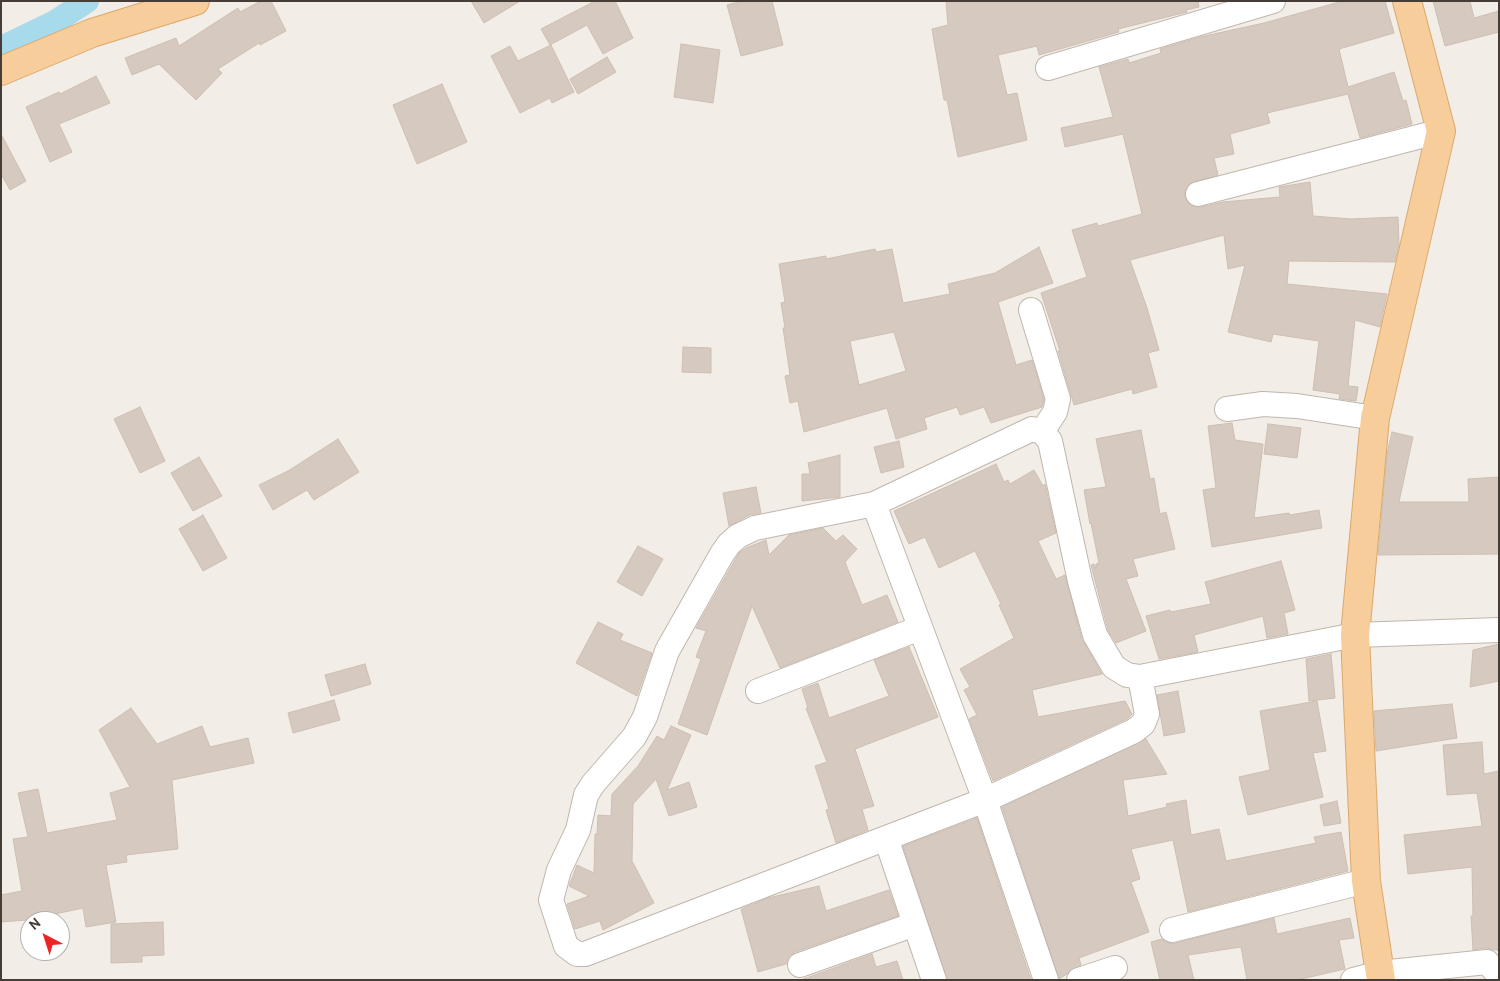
<!DOCTYPE html>
<html>
<head>
<meta charset="utf-8">
<style>
  body { margin:0 }
  #map { position:relative; width:1500px; height:981px; overflow:hidden; background:#f2ede7; font-family:Overpass,sans-serif }
  canvas { display:block }
  .frame { position:absolute; inset:0; border:2px solid #453d36; pointer-events:none }
  .north { position:absolute; left:20px; top:911px; width:50px; height:50px; box-sizing:border-box; background:#fff; border:1px solid #b5b1af; border-radius:50%; rotate:320deg; font-size:14px; font-weight:700; line-height:20px; text-align:center; color:#453d36 }
  .north::after { content:''; display:block; margin:auto; width:18px; height:22px; background:#eb2527; clip-path:polygon(50% 0,100% 100%,50% 72%,0 100%) }
</style>
</head>
<body>
<div id="map">
<canvas width="1500" height="981"></canvas>
<div class="frame"></div>
<div class="north">N</div>
</div>
<script>
const ctx = document.querySelector('canvas').getContext('2d');
ctx.lineJoin = 'round';
const poly = rows => new Path2D(rows.map(r => 'M' + r).join(''));
function strokePath(path, color, width, dash) { ctx.strokeStyle = color; ctx.lineWidth = width; ctx.lineCap = dash ? 'butt' : 'round'; ctx.setLineDash(dash || []); ctx.stroke(path); }
function paint(path, color) { ctx.fillStyle = color; ctx.fill(path, 'evenodd'); }
strokePath(poly([
  [1,48,55,22,87,1]
]), '#a7daeb', 24);
const building = poly([
  [261,1,271,1,286,31,260,45,259,43,218,69,222,73,196,100,159,64,132,75,125,58,176,38,179,46,238,8,240,12,261,1],
  [471,1,520,1,484,23,471,1],
  [595,1,615,1,633,38,603,54,587,25,550,45,541,29,595,1],
  [742,1,772,1,783,45,741,56,727,5,742,1],
  [946,1,1198,1,1199,7,1186,10,1187,12,1118,29,1119,32,1039,55,1037,46,998,55,1007,95,1017,93,1027,140,958,157,947,100,944,100,932,29,948,25,946,1],
  [1343,1,1385,1,1394,33,1339,49,1348,87,1394,72,1403,101,1406,100,1412,124,1360,138,1348,94,1267,113,1270,123,1230,134,1234,154,1214,158,1218,175,1189,184,1185,190,1185,197,1189,204,1201,207,1223,202,1280,197,1279,187,1310,182,1313,216,1351,219,1398,217,1399,244,1395,262,1289,261,1287,284,1387,294,1380,327,1355,320,1348,386,1358,387,1356,401,1339,399,1340,394,1313,390,1319,341,1273,334,1271,342,1228,332,1245,265,1228,269,1224,235,1130,260,1147,308,1159,350,1148,353,1157,387,1133,394,1132,389,1074,405,1058,351,1060,351,1041,293,1087,277,1072,230,1097,223,1098,226,1142,214,1123,134,1065,147,1061,128,1113,117,1099,67,1128,59,1129,63,1161,53,1160,49,1200,37,1264,23,1343,1],
  [1433,1,1470,1,1474,18,1499,11,1499,32,1445,46,1433,1],
  [681,44,720,50,713,103,674,97,681,44],
  [551,45,574,92,552,103,550,98,520,113,491,56,510,46,518,61,551,45],
  [607,57,616,72,578,94,570,79,607,57],
  [96,76,110,103,59,124,72,152,50,162,26,107,59,92,60,94,96,76],
  [442,84,467,142,417,164,393,105,442,84],
  [1,134,26,181,10,190,1,174,1,134],
  [1039,247,1053,283,998,302,1016,365,1032,360,1044,399,1042,407,991,423,984,407,960,415,957,407,924,418,927,429,896,439,887,408,804,432,798,401,790,403,785,376,790,375,783,328,785,328,781,303,785,302,779,264,826,256,826,259,875,249,876,252,892,249,903,303,950,294,948,284,995,273,1039,247],
  [894,332,906,371,859,385,850,341,894,332],
  [683,347,711,348,711,373,682,372,683,347],
  [140,407,165,461,140,473,114,419,140,407],
  [1232,423,1235,440,1263,444,1254,518,1289,513,1290,515,1319,510,1322,528,1212,547,1203,490,1216,488,1208,426,1232,423],
  [1268,424,1301,428,1297,458,1264,454,1268,424],
  [1141,430,1150,479,1154,478,1160,514,1166,512,1175,549,1133,559,1138,576,1126,579,1146,631,1116,643,1108,630,1091,565,1094,564,1096,569,1096,564,1099,563,1091,523,1090,524,1084,490,1106,487,1096,439,1141,430],
  [1392,432,1413,437,1399,502,1469,502,1468,479,1499,477,1499,554,1378,555,1387,454,1392,432],
  [338,439,359,472,314,500,307,490,273,510,259,485,288,471,338,439],
  [899,441,904,467,881,473,874,447,899,441],
  [840,455,840,497,802,501,802,474,810,474,808,463,840,455],
  [199,457,222,496,193,511,171,473,199,457],
  [996,464,1004,482,1008,480,1010,484,1034,470,1043,486,1045,484,1056,533,1038,541,1056,579,1065,575,1082,639,1102,674,1032,690,1038,717,1125,701,1132,714,1127,719,993,781,969,719,977,715,964,690,970,687,960,669,1014,638,999,605,1001,604,975,551,939,568,925,537,909,544,894,511,996,464],
  [756,487,761,513,749,515,729,526,723,493,756,487],
  [203,515,227,558,203,571,179,529,203,515],
  [823,528,836,541,843,535,857,549,845,562,862,605,887,595,898,622,780,668,752,606,707,735,678,724,701,659,696,657,706,631,696,628,739,553,746,548,766,540,769,555,789,535,823,528],
  [638,546,663,559,642,596,617,582,638,546],
  [1281,561,1295,610,1284,613,1288,634,1267,638,1263,616,1194,635,1198,652,1159,659,1146,616,1170,610,1171,612,1211,604,1205,582,1281,561],
  [598,622,623,634,620,640,652,653,637,696,576,663,598,622],
  [1499,644,1499,681,1470,687,1473,650,1499,644],
  [909,647,938,717,855,749,874,806,862,809,868,830,836,843,826,810,829,809,815,766,827,762,806,708,808,708,802,689,818,683,829,718,889,696,874,660,909,647],
  [1331,654,1335,698,1309,701,1306,659,1331,654],
  [365,664,371,684,331,696,325,675,365,664],
  [1178,691,1185,732,1164,736,1157,695,1178,691],
  [334,700,340,720,293,733,288,713,334,700],
  [1317,701,1326,751,1313,753,1323,797,1248,815,1239,777,1270,770,1260,711,1317,701],
  [1452,704,1457,738,1376,751,1374,711,1452,704],
  [131,708,157,744,202,726,210,747,248,738,254,763,172,780,178,849,126,855,127,862,106,865,116,922,86,927,83,908,27,920,1,922,1,895,22,891,13,839,28,837,18,793,38,789,47,833,117,820,110,793,130,787,99,730,131,708],
  [671,726,691,735,667,790,689,782,697,807,669,816,656,779,633,804,632,861,654,903,603,930,600,921,575,929,567,904,589,896,569,886,577,865,594,873,595,834,597,834,598,815,611,816,612,794,638,766,657,736,664,740,671,726],
  [1146,739,1167,774,1123,780,1128,816,1167,807,1166,804,1186,800,1191,835,1219,829,1226,861,1316,843,1314,837,1341,832,1348,871,1188,912,1173,840,1131,849,1140,879,1131,882,1149,932,1079,958,1081,965,1059,979,1002,807,1146,739],
  [1482,742,1484,774,1499,771,1499,950,1494,950,1486,948,1473,950,1471,916,1473,916,1472,867,1408,874,1404,835,1482,826,1477,793,1447,795,1443,745,1482,742],
  [1337,801,1341,823,1324,826,1320,805,1337,801],
  [977,818,1031,980,947,980,903,846,977,818],
  [819,886,826,911,889,890,898,916,795,952,789,956,786,964,758,972,741,909,768,898,819,886],
  [1274,918,1277,934,1350,918,1354,938,1339,940,1345,969,1297,980,1247,980,1241,947,1188,955,1194,980,1160,980,1151,942,1162,939,1168,943,1175,943,1274,918],
  [163,922,164,955,142,956,142,962,111,963,111,924,163,922],
  [872,954,876,967,897,961,903,980,801,980,872,954]
]);
paint(building, '#d6cac0');
strokePath(building, '#cdbeb1', 1);
const minor = poly([
  [1048,68,1273,1],
  [1198,194,1441,131],
  [1031,310,1058,399,1055,412,1042,432],
  [1227,409,1263,404,1297,406,1375,418],
  [874,504,985,800,1046,980],
  [1140,677,1147,714,1143,724,1134,731,985,800,585,954,577,954,566,946,551,900,559,870,578,830,586,795,593,784,634,737,645,717,667,651,722,554,729,544,738,536,755,528,874,504,1032,429,1042,432,1050,441,1080,581,1095,635,1114,667,1127,675,1140,677,1355,635,1499,630],
  [758,691,920,628],
  [886,838,934,980],
  [1172,930,1366,881],
  [800,965,915,924],
  [1079,980,1115,968],
  [1353,980,1380,973,1487,962,1498,974,1499,978]
]);
const major = poly([
  [1,71,92,33,195,1],
  [1381,980,1366,881,1355,635,1375,418,1441,131,1407,1]
]);
strokePath(minor, '#c0b6ad', 26);
strokePath(major, '#dba86c', 30);
strokePath(minor, '#fff', 24);
strokePath(major, '#f7ce9b', 28);
</script>
</body>
</html>
